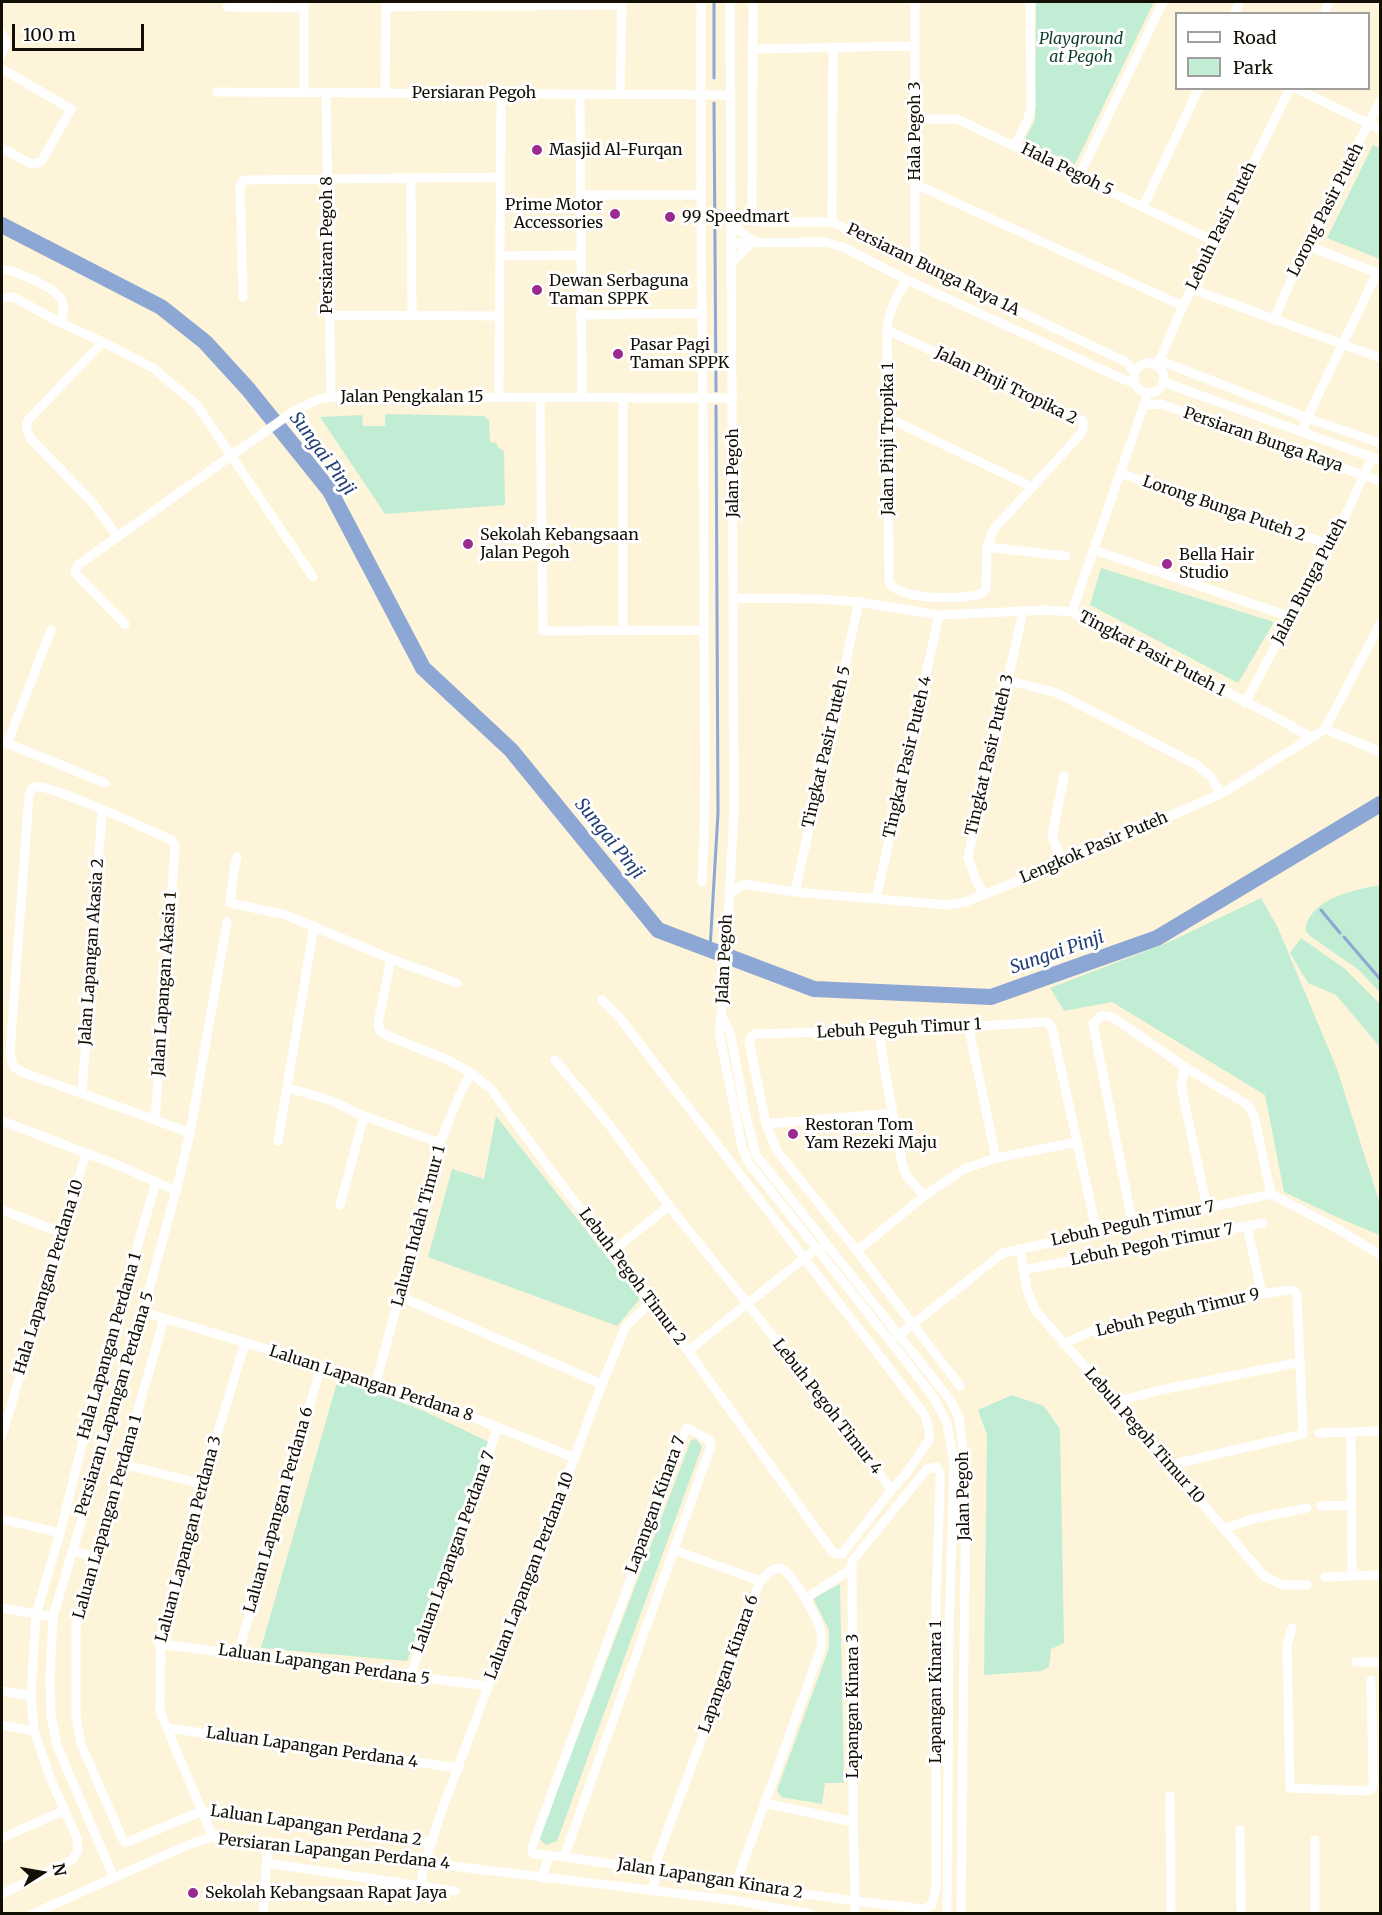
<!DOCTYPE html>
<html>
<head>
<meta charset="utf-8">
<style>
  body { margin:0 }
  #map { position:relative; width:1382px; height:1915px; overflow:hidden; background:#fdf4d9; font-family:Merriweather,serif }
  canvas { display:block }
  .frame { position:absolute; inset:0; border:3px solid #130f04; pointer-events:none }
  .legend { position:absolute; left:1175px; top:12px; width:195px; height:78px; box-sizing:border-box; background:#fff; border:2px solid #a19f9b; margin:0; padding:8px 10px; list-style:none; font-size:18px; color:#130f04 }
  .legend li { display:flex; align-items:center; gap:12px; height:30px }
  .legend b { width:30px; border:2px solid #a19f9b }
  .north { position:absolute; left:12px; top:1843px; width:60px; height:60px; -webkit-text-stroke:4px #fff; paint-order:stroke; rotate:79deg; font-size:16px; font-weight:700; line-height:24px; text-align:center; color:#130f04 }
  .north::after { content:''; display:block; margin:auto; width:21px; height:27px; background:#130f04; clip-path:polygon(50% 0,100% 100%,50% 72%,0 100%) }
  .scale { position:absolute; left:12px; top:24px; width:132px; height:27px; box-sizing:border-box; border:3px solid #130f04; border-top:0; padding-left:8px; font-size:18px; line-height:21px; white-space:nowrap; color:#130f04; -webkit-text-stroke:4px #fff; paint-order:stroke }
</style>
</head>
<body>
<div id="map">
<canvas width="1382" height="1915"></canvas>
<div class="frame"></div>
<ul class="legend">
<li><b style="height:8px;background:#fff"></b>Road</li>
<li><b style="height:16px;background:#c2edd5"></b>Park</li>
</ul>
<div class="north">N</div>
<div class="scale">100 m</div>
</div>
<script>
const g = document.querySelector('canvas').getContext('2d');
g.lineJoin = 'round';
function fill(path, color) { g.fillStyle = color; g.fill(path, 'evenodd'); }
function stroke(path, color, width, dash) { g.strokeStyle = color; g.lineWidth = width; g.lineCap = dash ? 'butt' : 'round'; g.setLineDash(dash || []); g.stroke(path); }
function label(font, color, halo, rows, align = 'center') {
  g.font = font + ' Merriweather,serif'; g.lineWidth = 6; g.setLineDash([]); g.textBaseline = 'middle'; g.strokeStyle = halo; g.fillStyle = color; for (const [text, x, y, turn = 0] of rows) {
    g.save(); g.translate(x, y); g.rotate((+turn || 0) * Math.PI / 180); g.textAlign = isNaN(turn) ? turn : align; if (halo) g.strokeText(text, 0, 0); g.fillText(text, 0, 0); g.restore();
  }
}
fill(new Path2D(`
  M1036,2H1154L1075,164L1024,141L1035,120Z
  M1373,145L1380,148V259L1327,238Z
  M385,414L484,416L489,420L490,442L496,443L499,448L504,451L505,505L385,514L320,417L362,415L363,426H385Z
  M1101,568L1274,622L1238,683L1090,605Z
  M1380,885V993L1359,970L1310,936L1305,930C1310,898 1354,890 1380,885Z
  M1261,898L1278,928L1337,1069L1380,1204V1235L1341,1219L1284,1192L1265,1095L1112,1002L1064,1011L1050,988L1167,943Z
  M1301,938L1344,968L1380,1004V1047L1336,995L1308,983L1290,953Z
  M496,1116L640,1299L617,1326L428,1257L452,1169L484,1179Z
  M338,1379L424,1411L489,1442L407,1661L261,1648Z
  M1012,1395L1044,1406L1060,1429L1064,1643L1051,1649L1049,1667L1041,1671L984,1675L987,1435L978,1410Z
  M696,1439L702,1447L557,1841L546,1845L539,1838L691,1440Z
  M840,1584L844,1783H825L822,1804L781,1797L777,1790L829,1648V1630L813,1598Z`), '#c2edd5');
stroke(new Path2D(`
  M714,2V78
  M714,103L716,391
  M1321,910L1340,933
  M1344,937L1380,979
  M710,949L718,813L716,406`), '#8da7d4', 3);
stroke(new Path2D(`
  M2,225L161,307L205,342L248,389L330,491L423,668L511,750L658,930L814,989L991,997L1157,938L1380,804`), '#8da7d4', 16);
stroke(new Path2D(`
  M701,2C699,206 704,410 704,614C704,703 707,792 702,882
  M730,2L734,810L725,979L719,1033L742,1147L748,1162L906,1361L934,1398L947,1423L954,1464L949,1632L947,1914
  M753,2L752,217L757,221L766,222H832L1126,362L1135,373
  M227,7L304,8
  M386,7L622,5
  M1234,14L1240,2
  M1324,14L1329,2
  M2,34L6,42L2,54
  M752,49L914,46
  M2,69L71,109L41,162L31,164L2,148
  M1295,88L1380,129
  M217,92L731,95
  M304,92V2
  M326,92L331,397
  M385,93L386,4
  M580,94L582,398
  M620,94L622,2
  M916,119H957L1214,241
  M1015,145L1028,119L1031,108L1030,2
  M1079,176L1163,2
  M411,178L412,314
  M915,184L1183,306
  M581,195H701
  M1143,207L1199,88
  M733,219L739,231L754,241
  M832,222L833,47
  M732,243L825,242L843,247L907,280L1125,380L1135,382
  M1306,245L1380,274
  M501,256L580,255
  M915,261V2
  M732,263L746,248L753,243
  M2,269C16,271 54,287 61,299C65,306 63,315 61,323
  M1192,289L1380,358
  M243,297L240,186L244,180L500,177
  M2,298L13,297L61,323L103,342
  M328,315L499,316
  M580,315L701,313
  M1274,320L1306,245L1380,101
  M887,330L1083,421V430L1078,437L993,530L987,547L986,588L983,593C965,600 900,601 889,582L887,330C888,311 897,296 907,280
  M1159,360L1307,418L1380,443
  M1134 378a15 15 0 1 1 30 0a15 15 0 1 1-30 0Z
  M1157,366L1183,306L1290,88
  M1163,382L1380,460
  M499,398L501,93
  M540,398L543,631L704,630
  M1144,405L1161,404L1380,481
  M888,418L1032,487
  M1303,431L1307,418L1377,273
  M1120,473L1328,544
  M118,537L92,502L30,438L26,426L29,419L103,342L153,368L197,405L313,577
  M987,547L1066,556
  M1094,550L1291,617
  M733,598L821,599L859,602L939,615L1047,610L1072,612L1279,719L1310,737
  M1072,612L1148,393
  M125,624L78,576L75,571L78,565L294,411L319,399L331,397L733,398
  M623,629V398
  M1007,680L1057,693L1197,765L1211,777L1221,794
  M1245,703L1349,508L1372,457
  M1325,729L1380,752
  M4,742L105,783
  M7,744L51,630
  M237,857L234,870L230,903L286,915L391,959L457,983
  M1062,861L1052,836L1064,776
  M795,892L859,602
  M729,894L744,884L795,892L948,905L965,902L1013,883L1221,794L1325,729L1380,624
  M984,894L976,881L968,857L1023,612
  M876,899L939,615
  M391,959L378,1023L380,1031L388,1036L448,1060L471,1073L491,1089L551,1171L652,1301L831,1550L836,1554H842L893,1488L905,1475L929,1440V1430L925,1415L619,1017L602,1000
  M722,1017L730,1032L746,1116L756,1155L951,1401L959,1418L966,1474L961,1914
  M968,1025L996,1158
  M879,1031L885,1072L902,1163L906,1175L924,1196
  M555,1060L611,1127L669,1206L747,1303L888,1485L893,1488
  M1185,1067L1181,1086L1207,1208
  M288,1088L330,1100L364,1116L440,1143
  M82,1093L102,811
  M155,1120L175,847L172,840C150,831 48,782 33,787L29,795L10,1052L13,1066L22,1072C78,1092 134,1112 190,1133
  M2,1121L120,1166L176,1191
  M766,1124L893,1113
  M278,1141L314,926
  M340,1205L364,1116
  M2,1210L62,1233
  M1133,1226L1093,1024L1101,1016H1109L1117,1020L1185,1067L1248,1105L1254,1116L1271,1194
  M1247,1226L1263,1223
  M1020,1249L1027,1290L1035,1310L1116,1402L1264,1576L1282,1585H1307
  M614,1250L669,1206
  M857,1251L924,1196L964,1169L996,1158L1077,1142
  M1024,1270L1247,1226L1262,1294
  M401,1297L602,1384
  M143,1312L280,1353L449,1408L575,1458
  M164,1319L76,1626V1716L81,1744L122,1838L125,1842L130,1841L202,1811L431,1842
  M898,1336L1003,1253L1271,1194L1338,1229L1380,1255
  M1063,1344L1092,1331L1262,1294L1289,1290L1294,1291L1297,1295L1303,1434L1170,1465
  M688,1351L817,1248L821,1249
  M376,1383L440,1143L459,1096L471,1073
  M960,1386L857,1251L777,1151L766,1124L749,1042L751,1037L755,1034L925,1029L1048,1022L1052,1028L1097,1233
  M1116,1402L1156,1391L1301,1362
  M686,1429H690L710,1441L711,1446L564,1857L535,1854L532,1852V1847Z
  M1351,1432L1352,1576
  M1319,1433L1380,1431
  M2,1436L86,1153
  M123,1464L202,1484
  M1321,1506L1352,1505
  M2,1519L60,1533
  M1224,1529L1252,1519L1307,1508
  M674,1550L760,1581
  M72,1551L95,1557
  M1325,1577L1380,1575
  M805,1599L851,1569
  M2,1608L53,1617
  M1292,1628L1287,1645L1290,1788L1366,1791L1371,1789L1373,1783L1371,1680
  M159,1644L489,1686
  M238,1654L321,1366
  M1356,1662H1380
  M410,1677L498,1427
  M2,1691L31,1696
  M2,1725L34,1731
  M166,1728L459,1768
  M1170,1796L1171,1914
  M765,1803L853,1822
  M1240,1830L1241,1914
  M213,1837L163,1719L160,1710L161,1637L202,1484L245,1343
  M2,1838L65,1810
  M564,1857L640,1868H655L660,1873L855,1901L924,1909L932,1905L936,1888V1600L940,1485V1473L937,1467L927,1469L852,1561L853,1822C854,1853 855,1883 855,1914
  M266,1863L455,1891
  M114,1878L57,1746L51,1716L50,1678L53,1617L143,1312L176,1191L190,1133L227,922
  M542,1878L549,1855
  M420,1886L425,1862L443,1807L602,1384L626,1326L652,1301
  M653,1891L657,1859L760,1581C765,1577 772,1568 779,1568C790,1567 817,1618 820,1629C822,1635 821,1642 821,1648L736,1883
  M2,1894L72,1860L78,1851L77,1838L51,1780L34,1731L31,1696L36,1614L60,1533L95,1393L156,1182
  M32,1914L190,1844L213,1837L732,1900L811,1914
  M263,1914L268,1842
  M1315,1914V1840`), '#fff', 9);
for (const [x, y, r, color] of [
  [537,150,6,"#982b8d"],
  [615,214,6,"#982b8d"],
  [670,217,6,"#982b8d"],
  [537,290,6,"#982b8d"],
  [618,354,6,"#982b8d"],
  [468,544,6,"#982b8d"],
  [1167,564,6,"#982b8d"],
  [793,1134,6,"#982b8d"],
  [193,1893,6,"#982b8d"]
]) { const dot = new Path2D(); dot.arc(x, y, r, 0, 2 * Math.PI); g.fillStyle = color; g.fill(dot); stroke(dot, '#fff', 2); }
label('italic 16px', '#123f2b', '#fff', [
  ["Playground",1081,39],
  ["at Pegoh",1081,57]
]);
label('16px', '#130f04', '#fff', [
  ["Persiaran Pegoh",474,93],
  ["Hala Pegoh 3",915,131,-90],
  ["Hala Pegoh 5",1067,170,26],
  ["Lorong Pasir Puteh",1326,210,-63],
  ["Lebuh Pasir Puteh",1222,226,-64],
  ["Persiaran Pegoh 8",327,245,-90],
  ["Persiaran Bunga Raya 1A",933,270,26],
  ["Jalan Pinji Tropika 2",1006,386,26],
  ["Jalan Pengkalan 15",412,397],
  ["Jalan Pinji Tropika 1",888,439,-90],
  ["Persiaran Bunga Raya",1263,440,19],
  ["Jalan Pegoh",733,473,-90],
  ["Lorong Bunga Puteh 2",1224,509,19],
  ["Jalan Bunga Puteh",1310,581,-62],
  ["Tingkat Pasir Puteh 1",1152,654,28],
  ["Tingkat Pasir Puteh 5",827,747,-77],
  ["Tingkat Pasir Puteh 3",990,755,-77],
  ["Tingkat Pasir Puteh 4",908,757,-77],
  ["Lengkok Pasir Puteh",1094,848,-23],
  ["Jalan Lapangan Akasia 2",92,952,-86],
  ["Jalan Pegoh",725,959,-87],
  ["Jalan Lapangan Akasia 1",165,984,-86],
  ["Lebuh Peguh Timur 1",899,1029,-3],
  ["Lebuh Peguh Timur 7",1133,1224,-12],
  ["Laluan Indah Timur 1",419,1226,-75],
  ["Lebuh Pegoh Timur 7",1152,1245,-11],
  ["Hala Lapangan Perdana 10",49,1277,-73],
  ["Lebuh Pegoh Timur 2",632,1277,53],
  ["Lebuh Peguh Timur 9",1178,1313,-13],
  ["Hala Lapangan Perdana 1",110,1346,-74],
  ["Laluan Lapangan Perdana 8",371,1384,18],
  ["Persiaran Lapangan Perdana 5",115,1404,-73],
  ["Lebuh Pegoh Timur 4",827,1407,52],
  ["Lebuh Pegoh Timur 10",1144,1436,49],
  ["Jalan Pegoh",964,1496,-91],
  ["Lapangan Kinara 7",656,1505,-70],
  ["Laluan Lapangan Perdana 6",279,1510,-74],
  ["Laluan Lapangan Perdana 1",108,1517,-74],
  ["Laluan Lapangan Perdana 3",189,1539,-75],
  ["Laluan Lapangan Perdana 7",454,1552,-70],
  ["Laluan Lapangan Perdana 10",530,1576,-69],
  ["Lapangan Kinara 6",729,1664,-70],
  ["Laluan Lapangan Perdana 5",324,1665,8],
  ["Lapangan Kinara 1",936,1692,-90],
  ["Lapangan Kinara 3",853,1706,-90],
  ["Laluan Lapangan Perdana 4",312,1748,8],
  ["Laluan Lapangan Perdana 2",316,1826,8],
  ["Persiaran Lapangan Perdana 4",334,1852,6],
  ["Jalan Lapangan Kinara 2",710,1879,9]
]);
label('16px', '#130f04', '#fff', [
  ["Masjid Al-Furqan",549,150],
  ["Prime Motor",603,205,"right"],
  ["Accessories",603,223,"right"],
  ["99 Speedmart",682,217],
  ["Dewan Serbaguna",549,281],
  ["Taman SPPK",549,299],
  ["Pasar Pagi",630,345],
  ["Taman SPPK",630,363],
  ["Sekolah Kebangsaan",480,535],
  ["Jalan Pegoh",480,553],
  ["Bella Hair",1179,555],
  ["Studio",1179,573],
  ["Restoran Tom",805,1125],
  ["Yam Rezeki Maju",805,1143],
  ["Sekolah Kebangsaan Rapat Jaya",205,1893]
], 'left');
label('italic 18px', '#213e76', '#fff', [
  ["Sungai Pinji",322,454,54],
  ["Sungai Pinji",609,839,51],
  ["Sungai Pinji",1057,953,-19]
]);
</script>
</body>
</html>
